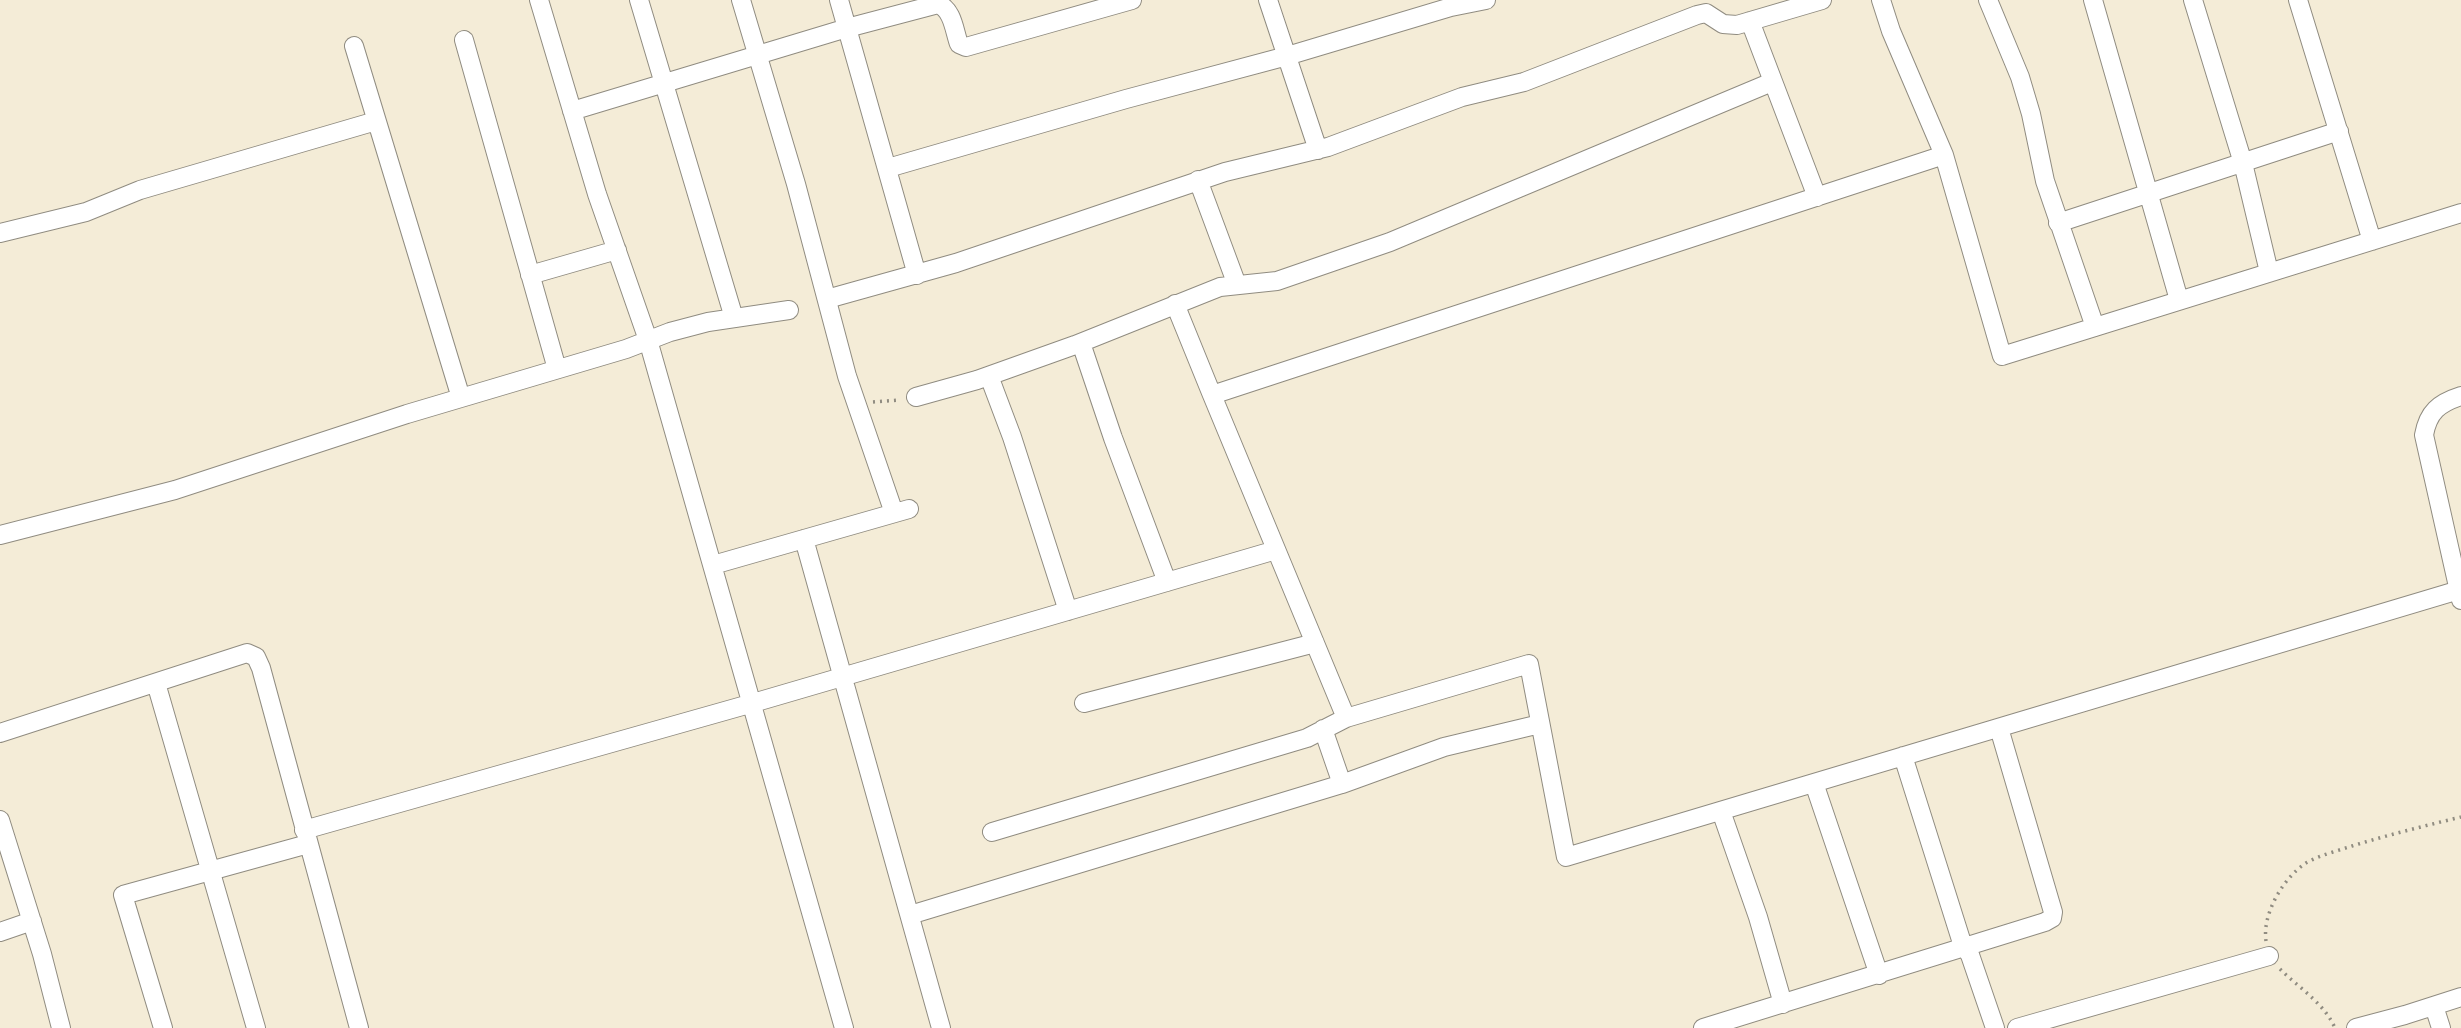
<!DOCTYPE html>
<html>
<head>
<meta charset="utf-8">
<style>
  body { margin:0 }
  canvas { display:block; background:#f4ecd7 }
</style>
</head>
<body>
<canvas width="2461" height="1028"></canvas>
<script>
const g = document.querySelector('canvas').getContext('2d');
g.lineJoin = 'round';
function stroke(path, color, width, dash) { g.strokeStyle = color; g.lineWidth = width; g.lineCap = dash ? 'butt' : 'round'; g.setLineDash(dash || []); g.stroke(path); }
const street = new Path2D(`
  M539,0L597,194L648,340L844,1028
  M639,0L734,318
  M741,0L796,184L847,376L894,513
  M839,0L917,275
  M1268,0L1318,150
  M1881,0L1891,31L1944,155
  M1988,0L2020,77L2031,114L2045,181L2095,327
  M2093,0L2179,300
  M2193,0L2243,163L2269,272
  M2298,0L2372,241
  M1750,21L1817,197
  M464,40L557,369
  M354,46L461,398
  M572,111L847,28L938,4C953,10 954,30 959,44L966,47L1132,0
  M888,168L1126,99L1287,56L1451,7L1486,0
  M1198,180L1237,285
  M2058,223L2339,131
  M0,233L86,212L140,190L376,121
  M530,275L617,250
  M827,299L956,263L1225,172L1328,147L1462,97L1524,82L1697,15L1706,13L1723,24L1737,25L1822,0
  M1175,304L1212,395
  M1081,343L1113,438L1167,582
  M989,376L1012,437L1068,611
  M2461,396C2439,403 2428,412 2424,435L2461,600
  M916,397L977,380L1075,345L1220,287L1277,281L1390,242L1772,82
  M0,535L175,490L407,414L626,349L670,332L708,322L789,310
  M804,539L941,1028
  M713,565L909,509
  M2459,590L1566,857L1529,664L1346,718L1212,395L1944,155L2002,356L2461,213
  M156,683L256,1028
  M1084,703L1315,643
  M1323,729L1342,784
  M0,733L247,653L256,657L261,668L359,1028
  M1903,756L1962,943L1970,955L1995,1028
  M1814,783L1879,975
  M1721,811L1758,917L1783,1004
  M0,820L42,954L61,1028
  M304,830L753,703L1276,550
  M992,832L1307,738L1346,718
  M910,915L1342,784L1444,747L1540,724
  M0,932L32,921
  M2434,1006L2441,1028
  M163,1028L123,895L308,844
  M1703,1028L2045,922L2052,918L2053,912L1999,728
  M2017,1028L2269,956
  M2356,1028L2405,1015L2461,997`);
stroke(street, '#908c81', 20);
stroke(new Path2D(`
  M873,402L900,400
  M2266,941C2262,914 2283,878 2306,863C2320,855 2337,851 2352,846C2388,835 2424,826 2461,817
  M2280,969C2299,988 2324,1003 2335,1028`), '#908c81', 3.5, [2, 5]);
stroke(street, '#fff', 18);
</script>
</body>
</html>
